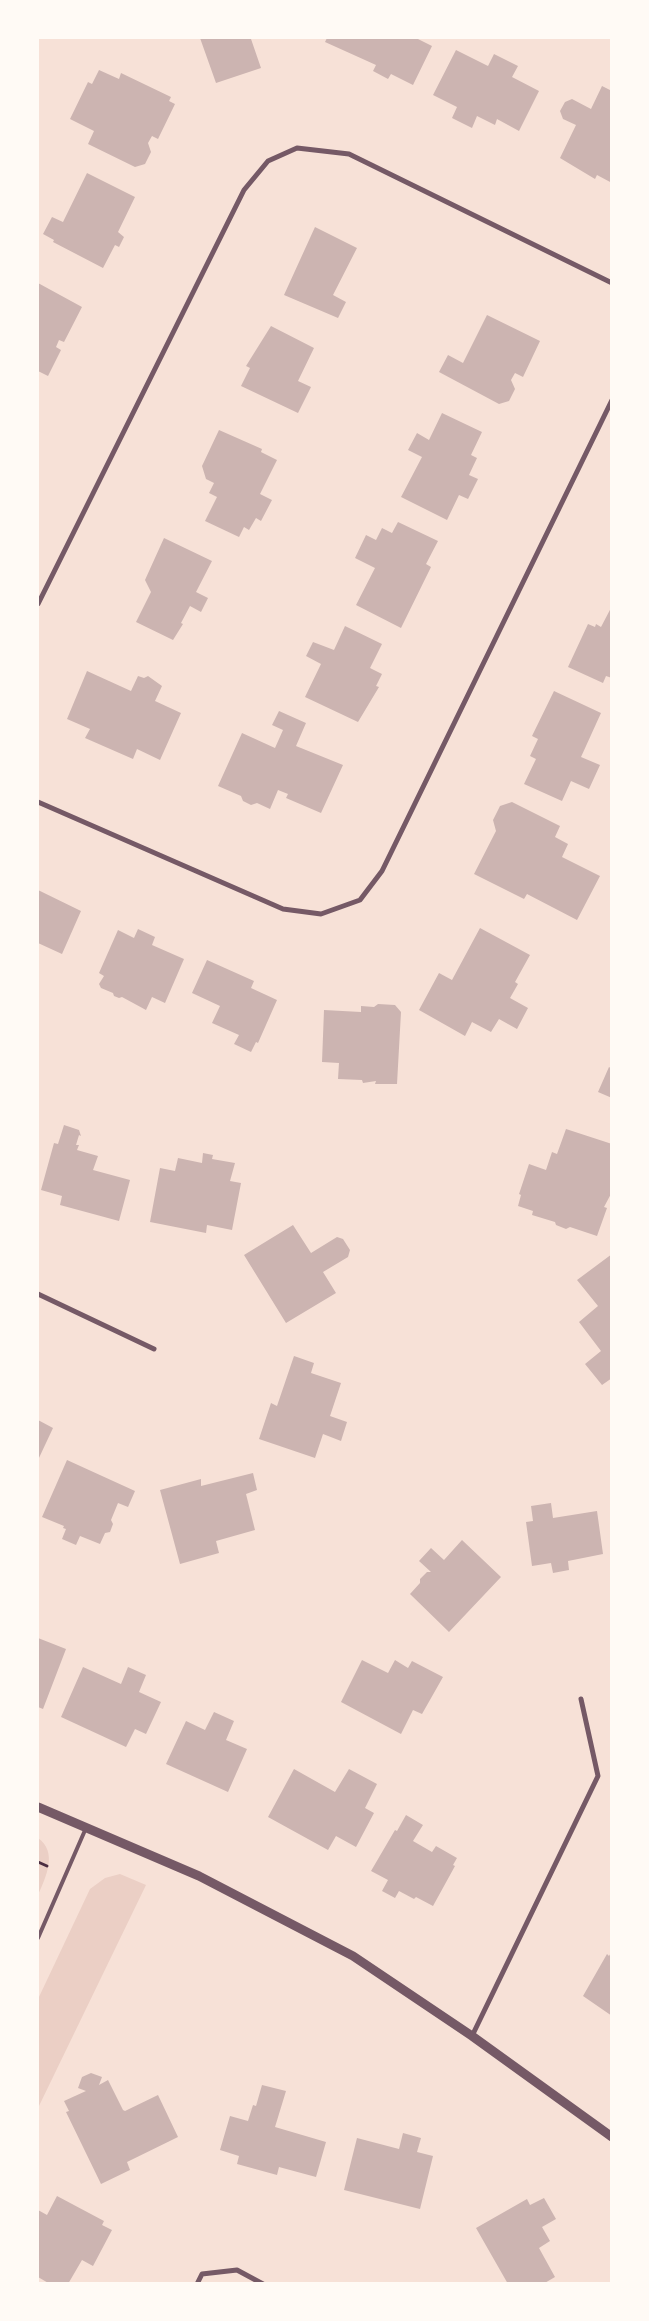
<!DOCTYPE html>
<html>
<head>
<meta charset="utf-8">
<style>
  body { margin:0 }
  #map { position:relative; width:649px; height:2321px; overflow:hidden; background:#f7e1d7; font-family:Cabin,sans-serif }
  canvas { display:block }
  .frame { position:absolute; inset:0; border:39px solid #fffaf5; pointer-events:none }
</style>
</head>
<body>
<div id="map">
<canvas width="649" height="2321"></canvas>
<div class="frame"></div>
</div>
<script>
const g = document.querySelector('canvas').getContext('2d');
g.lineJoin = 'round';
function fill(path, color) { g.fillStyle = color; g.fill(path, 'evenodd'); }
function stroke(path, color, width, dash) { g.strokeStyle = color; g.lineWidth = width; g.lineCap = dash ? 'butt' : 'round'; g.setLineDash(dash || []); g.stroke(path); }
fill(new Path2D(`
  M38,1838C58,1852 46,1877 38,1895Z
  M120,1874L146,1885L38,2108V1999L90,1889L105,1878Z`), '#ebcfc5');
fill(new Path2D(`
  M200,38H255L251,39L261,68L216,83Z
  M327,38H416L432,46L413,85L391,74L388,79L373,71L376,65L325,42Z
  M456,50L488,66L494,54L518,66L512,77L539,91L519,131L497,119L495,125L477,116L472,128L452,118L457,107L433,95Z
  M99,70L119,79L121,73L171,97L169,101L175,104L158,139L152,136L148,143L151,152L145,164L135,167L88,144L94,131L70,119L88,82L92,84Z
  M602,86L612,91V183L597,175L595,179L560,158L576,125L563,119L560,111L565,102L572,99L591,109Z
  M87,173L135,197L118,232L124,237L119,247L115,245L103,268L53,242L54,240L43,234L52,217L63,222Z
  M315,227L357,248L333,295L346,302L338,318L284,295Z
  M38,283L82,307L64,342L59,340L56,347L61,350L48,376L38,371Z
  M487,315L540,341L523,377L515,373L511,380L515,389L509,401L499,404L439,372L448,355L463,363Z
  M271,326L314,348L298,381L311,387L298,413L241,386L250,368L246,366Z
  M442,413L482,432L471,455L477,458L469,475L478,479L468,499L459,495L447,520L401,497L422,457L408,450L417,433L429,440Z
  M219,430L262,449L261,452L277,460L260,494L272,500L261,521L256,518L249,530L244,527L239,537L205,521L217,497L209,493L214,483L206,479L202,466Z
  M398,522L438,541L426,564L431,567L401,628L356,605L375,568L355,558L366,535L376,540L382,528L392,533Z
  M164,538L212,561L196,592L208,598L201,612L190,606L181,623L183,624L173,640L136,622L151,592L145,580Z
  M612,606V678L606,676L603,683L568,667L588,624L595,627L596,624L601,627Z
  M345,626L382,644L370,668L382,674L376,686L379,687L358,722L305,697L321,664L306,656L313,642L334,650Z
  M87,671L131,691L138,676L144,678L148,676L162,686L155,701L181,713L160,760L137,749L133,759L85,738L90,729L67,719Z
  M554,691L601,713L581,757L600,765L589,789L571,781L562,801L524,784L536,759L530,756L538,739L532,736Z
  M279,711L306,723L296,746L343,765L321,813L286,798L288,794L278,790L270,809L257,803L251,805L243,801L241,796L218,786L242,733L275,748L283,730L272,725Z
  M512,802L560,826L555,837L568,844L562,857L600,876L577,920L527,894L524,899L474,874L496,831L493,820L500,806Z
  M38,890L81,911L62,954L38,943Z
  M480,928L530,955L515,982L518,984L510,998L528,1008L517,1029L499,1019L491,1032L472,1022L465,1036L419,1010L439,973L452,980Z
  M138,929L155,937L152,945L184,959L165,1003L152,997L146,1010L122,997L119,998L114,996L113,993L101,988L99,984L104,976L99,973L118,930L134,938Z
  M207,960L254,981L251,988L277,1000L258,1043L256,1042L251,1052L234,1044L239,1035L212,1023L220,1006L192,993Z
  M378,1004L395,1005L401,1012L397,1084H375L376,1081L363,1083L362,1080L338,1079L339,1063L322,1062L324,1010L361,1012V1006L374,1007Z
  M609,1067L612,1069V1098L598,1092Z
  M64,1125L79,1130L81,1136L79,1135L76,1145H79L77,1150L98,1156L93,1170L130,1180L119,1221L60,1205L62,1196L41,1190L54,1143L58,1144Z
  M566,1129L612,1144V1192L604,1207L607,1208L597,1236L570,1227L566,1229L556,1225L555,1222L532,1215L533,1211L518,1206L521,1195L519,1194L529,1164L546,1170L552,1152L557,1154Z
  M203,1153L213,1155L212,1159L235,1163L230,1181L241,1183L232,1230L207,1225L206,1233L150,1222L160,1168L175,1171L178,1158L202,1163Z
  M293,1225L311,1253L337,1237L343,1239L350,1250L348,1257L323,1272L336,1293L286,1323L244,1255Z
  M612,1254V1378L602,1385L585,1364L601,1351L579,1322L598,1306L577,1280Z
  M294,1356L314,1363L311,1373L341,1383L330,1416L347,1422L341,1441L323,1434L315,1458L259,1439L271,1403L277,1406Z
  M38,1420L53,1428L38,1460Z
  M67,1460L135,1491L128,1507L118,1503L111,1520L113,1524L110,1532L105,1533L100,1544L80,1536L76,1545L62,1539L66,1529L63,1528L64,1526L42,1517Z
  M253,1473L257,1490L246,1494L255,1530L216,1541L219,1553L180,1564L160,1490L201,1479V1486Z
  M551,1503L553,1518L597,1511L603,1554L568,1561L569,1570L553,1573L551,1563L532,1566L526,1522L533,1521L531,1506Z
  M462,1540L501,1577L449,1632L410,1594L420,1583V1579L427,1572H431L419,1561L431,1548L444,1560Z
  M38,1638L66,1649L43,1709L38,1707Z
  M362,1660L388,1673L395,1660L408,1668L412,1661L443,1677L422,1714L413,1710L401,1734L341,1702Z
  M83,1667L121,1684L128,1667L146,1675L139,1692L161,1702L146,1734L135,1729L126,1747L61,1717Z
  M214,1712L234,1721L226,1740L247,1749L228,1792L166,1764L186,1721L205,1730Z
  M294,1769L335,1792L349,1769L377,1784L365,1808L374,1813L356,1847L336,1836L328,1850L268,1817Z
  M406,1815L423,1825L413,1841L432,1852L436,1846L457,1858L453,1865L455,1866L433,1906L416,1897L414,1899L399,1891L395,1898L382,1891L388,1880L371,1871L395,1830L397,1831Z
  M612,1951V2016L583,1996L607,1954L609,1956Z
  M91,2073L102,2077L99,2085L108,2080L123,2110L125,2111L158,2095L178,2137L127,2162L130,2170L101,2184L66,2112L69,2111L64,2101L86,2091L78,2088L82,2077Z
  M262,2085L286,2091L275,2127L326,2142L316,2177L279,2167L277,2175L237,2164L239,2156L220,2150L230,2116L248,2121L253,2105L256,2106Z
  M403,2133L421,2138L417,2152L433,2156L420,2209L344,2190L357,2138L399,2149Z
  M57,2196L104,2221L102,2225L112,2230L93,2266L82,2260L68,2284H50L38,2277V2210L47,2215Z
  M544,2198L556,2219L542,2227L550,2241L539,2248L555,2277L543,2284H508L476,2228L527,2199L530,2205Z`), '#ccb4b1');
stroke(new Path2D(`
  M38,1862L47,1866`), '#4a2c40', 3);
stroke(new Path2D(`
  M38,1938L86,1828`), '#755966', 4);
stroke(new Path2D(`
  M38,604L244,190L268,161L297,148L349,154L612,283
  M38,802L283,909L321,914L360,900L382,871L612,400
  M38,1294L154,1349
  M472,2036L598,1776L581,1699
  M197,2284L202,2274L237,2270L263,2284`), '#755966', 5);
stroke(new Path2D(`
  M38,1807L199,1876L353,1956L472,2036L612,2137`), '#755966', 9);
</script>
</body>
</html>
